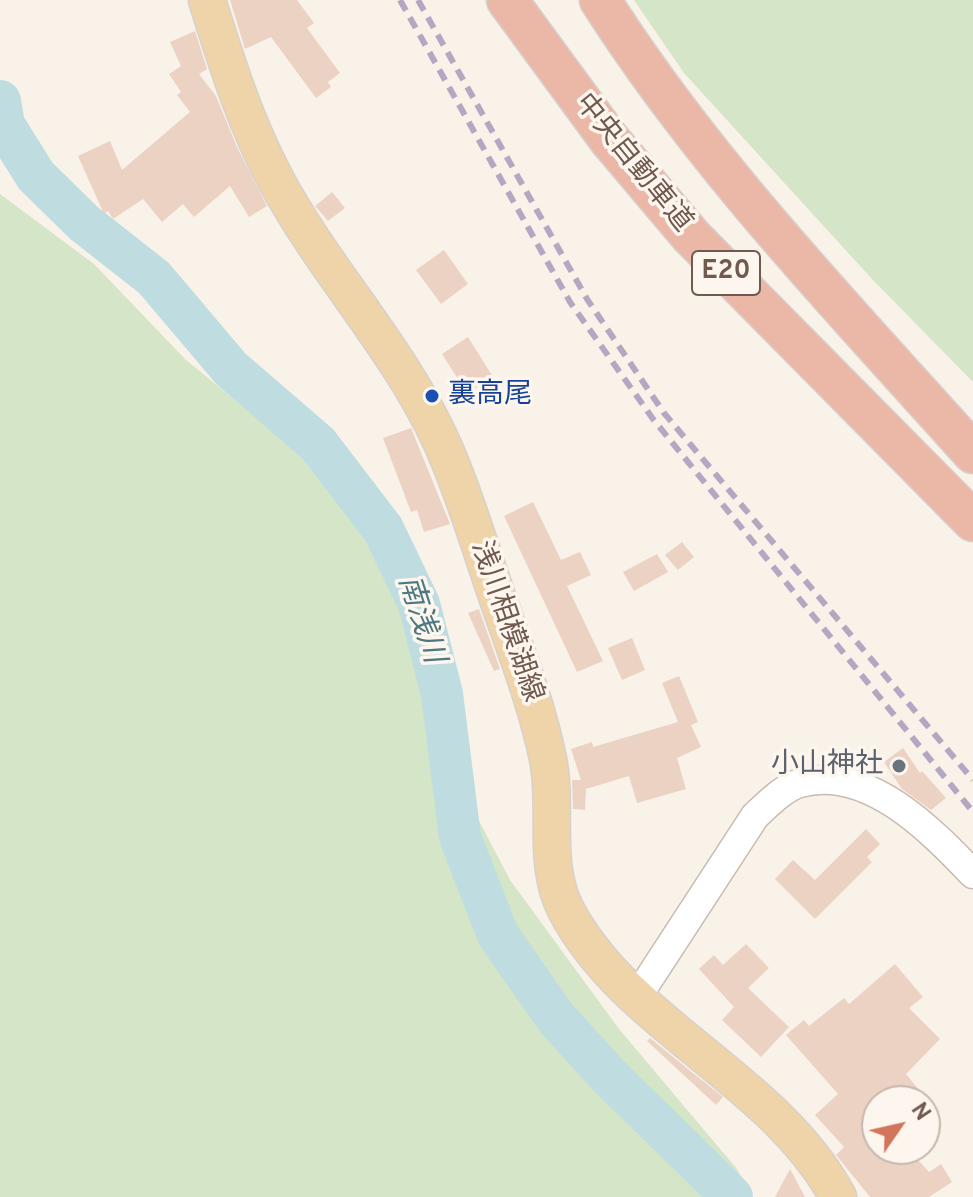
<!DOCTYPE html>
<html>
<head>
<meta charset="utf-8">
<style>
  body { margin:0 }
  #map { position:relative; width:973px; height:1197px; overflow:hidden; background:#f9f2e8; font-family:Overpass,sans-serif }
  canvas { display:block }
  .north { position:absolute; left:861px; top:1085px; width:80px; height:80px; box-sizing:border-box; background:#fdf6ee; border:2px solid #c5b8ae; border-radius:50%; rotate:56deg; font-size:22px; font-weight:700; line-height:32px; text-align:center; color:#705a4f }
  .north::after { content:''; display:block; margin:auto; width:28px; height:36px; background:#d3755d; clip-path:polygon(50% 0,100% 100%,50% 72%,0 100%) }
</style>
</head>
<body>
<div id="map">
<canvas width="973" height="1197"></canvas>
<div class="north">N</div>
</div>
<script>
const g = document.querySelector('canvas').getContext('2d');
g.lineJoin = 'round';
function fill(path, color) { g.fillStyle = color; g.fill(path, 'evenodd'); }
function stroke(path, color, width, dash) { g.strokeStyle = color; g.lineWidth = width; g.lineCap = dash ? 'butt' : 'round'; g.setLineDash(dash || []); g.stroke(path); }
function label(font, color, halo, rows, align = 'center') {
  g.font = font + ' Overpass,"Noto Sans JP",sans-serif'; g.lineWidth = 7; g.setLineDash([]); g.textBaseline = 'middle'; g.strokeStyle = halo; g.fillStyle = color; for (const [text, x, y, turn = 0] of rows) {
    g.save(); g.translate(x, y); g.rotate((+turn || 0) * Math.PI / 180); g.textAlign = isNaN(turn) ? turn : align; if (halo) g.strokeText(text, 0, 0); g.fillText(text, 0, 0); g.restore();
  }
}
fill(new Path2D(`
  M634,0H973V382L872,279L684,73Z
  M0,194L94,264L185,359L299,453L398,579L430,727L510,880L619,1029L737,1169L752,1197H0Z`), '#d4e5c8');
stroke(new Path2D(`
  M0,101L4,125L36,176L84,223L154,278L231,369L318,444L383,529L419,604L442,694L460,837L498,935L556,1018L608,1075L732,1197`), '#bfdce0', 42);
fill(new Path2D(`
  M230,0H297L314,23L307,28L340,73L328,82L331,87L316,98L271,37L245,49Z
  M195,31L207,69L199,74L216,96L237,147L267,206L249,217L230,186L194,217L183,204L162,222L143,199L113,219L108,211L104,214L78,156L110,141L122,170L190,112L177,95L181,92L169,74L181,66L170,42Z
  M332,192L345,208L328,221L315,206Z
  M444,250L468,284L441,304L416,270Z
  M468,337L493,377L467,393L442,354Z
  M411,428L450,524L424,532L417,510L411,512L383,438Z
  M533,502L561,560L580,552L591,575L567,586L603,661L577,672L504,516Z
  M682,542L694,557L678,570L665,555Z
  M657,554L668,572L634,591L623,572Z
  M479,609L500,669L494,671L468,613Z
  M632,638L645,670L622,680L608,648Z
  M679,676L698,722L691,725L701,747L677,758L686,789L637,803L629,776L586,789L585,810L573,809L572,780H581L571,749L592,742L593,747L678,722L662,683Z
  M903,748L920,773L922,771L946,798L931,810L902,789L884,762Z
  M866,829L880,844L867,857L872,862L815,919L775,879L793,860L815,880Z
  M746,944L769,968L748,988L789,1027L761,1057L722,1020L734,1007L699,969L714,955L723,965Z
  M895,964L923,997L909,1008L940,1039L906,1074L928,1101H877V1149H908L929,1172L941,1164L952,1182L929,1197H870L836,1155L844,1147L815,1115L838,1094L786,1035L804,1020L809,1026L844,998L849,1004Z
  M650,1038L688,1069L723,1097L716,1105L647,1041Z
  M790,1169L805,1197H775Z`), '#ebd2c3');
const minor = new Path2D(`
  M637,997L755,816C768,804 783,788 800,783C867,764 931,830 973,874`);
const major = new Path2D(`
  M207,0C226,61 246,125 277,182C330,280 412,362 452,467C470,512 484,559 500,605C518,656 537,706 548,759C558,807 542,864 566,910C627,1026 775,1079 838,1197`);
const highway = new Path2D(`
  M507,0L609,139L691,236L973,521
  M600,0C705,165 843,308 973,453`);
stroke(minor, '#cabaaf', 31);
stroke(major, '#d7d1ce', 39);
stroke(highway, '#d7d1ce', 43);
stroke(minor, '#fff', 28);
stroke(major, '#efd4a9', 36);
stroke(highway, '#ebb7a7', 40);
stroke(new Path2D(`
  M400,0L570,302L653,419L973,812
  M418,0L587,299L664,413L973,780`), '#b5a7c2', 6, [12, 8]);
for (const [x, y, r, color] of [
  [432,396,8,"#1a4fb4"],
  [899,766,8,"#6b7280"]
]) { const dot = new Path2D(); dot.arc(x, y, r, 0, 2 * Math.PI); g.fillStyle = color; g.fill(dot); stroke(dot, '#fdf6ee', 3); }
for (const [x, y, w] of [
  [726,273,68]
]) { const box = new Path2D(); box.roundRect(x - w / 2, y - 22, w, 44, 6); g.fillStyle = '#fdf6ee'; g.fill(box); stroke(box, '#705a4f', 2); }
label('bold 26px', '#705a4f', null, [
  ["E20",726,273]
]);
label('28px', '#705a4f', '#fdf6ee', [
  ["中央自動車道",632,164,51],
  ["浅川相模湖線",505,622,71]
]);
label('28px', '#164399', '#fdf6ee', [
  ["裏高尾",448,396]
], 'left');
label('28px', '#5b616d', '#fdf6ee', [
  ["小山神社",883,766]
], 'right');
label('italic 30px', '#4c7980', '#fdf6ee', [
  ["南浅川",419,620,72]
]);
</script>
</body>
</html>
